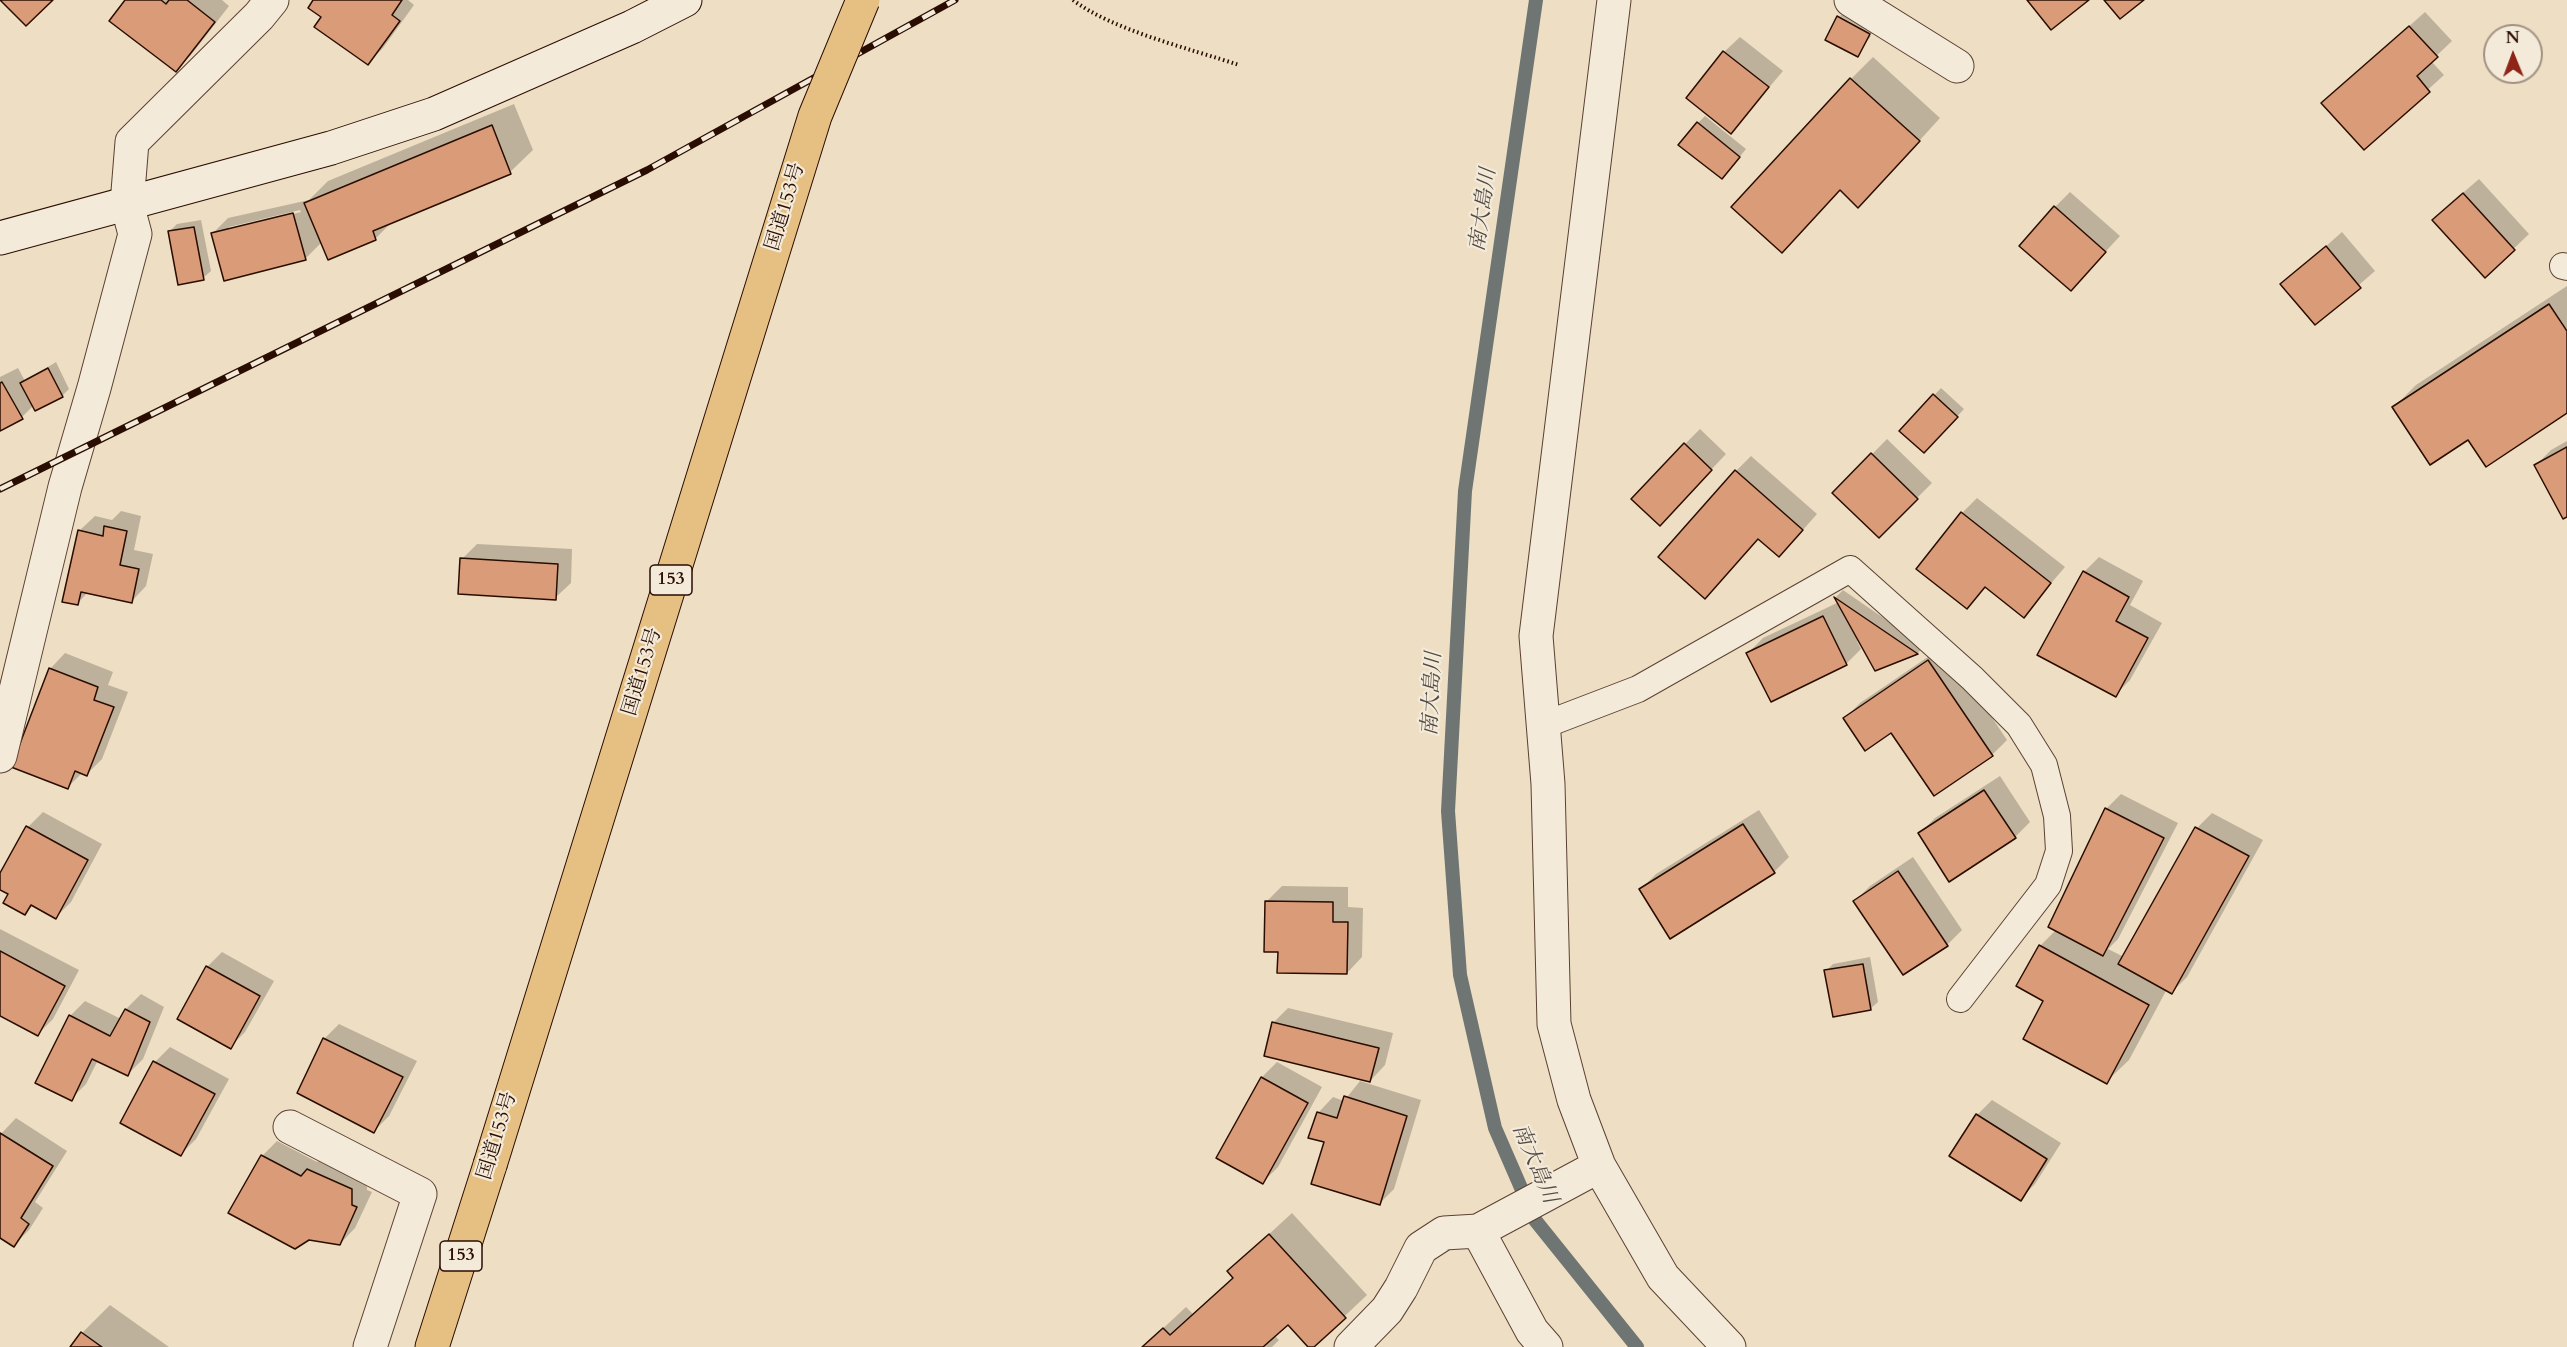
<!DOCTYPE html>
<html>
<head>
<meta charset="utf-8">
<style>
  body { margin:0 }
  #map { position:relative; width:2567px; height:1347px; overflow:hidden; background:#eddec4; font-family:Cardo,serif }
  canvas { display:block }
  .north { position:absolute; left:2483px; top:24px; width:60px; height:60px; box-sizing:border-box; background:#f3ead9; border:2px solid #a39283; border-radius:50%; rotate:359deg; font-size:16px; font-weight:700; line-height:24px; text-align:center; color:#2a0d01 }
  .north::after { content:''; display:block; margin:auto; width:21px; height:27px; background:#8f2418; clip-path:polygon(50% 0,100% 100%,50% 72%,0 100%) }
</style>
</head>
<body>
<div id="map">
<canvas width="2567" height="1347"></canvas>
<div class="north">N</div>
</div>
<script>
const g = document.querySelector('canvas').getContext('2d');
g.lineJoin = 'round';
function fill(path, color) { g.fillStyle = color; g.fill(path, 'evenodd'); }
function stroke(path, color, width, dash) { g.strokeStyle = color; g.lineWidth = width; g.lineCap = dash ? 'butt' : 'round'; g.setLineDash(dash || []); g.stroke(path); }
function label(font, color, halo, rows, align = 'center') {
  g.font = font + ' Cardo,"Noto Serif JP",serif'; g.lineWidth = 4.5; g.setLineDash([]); g.textBaseline = 'middle'; g.strokeStyle = halo; g.fillStyle = color; for (const [text, x, y, turn = 0] of rows) {
    g.save(); g.translate(x, y); g.rotate((+turn || 0) * Math.PI / 180); g.textAlign = isNaN(turn) ? turn : align; if (halo) g.strokeText(text, 0, 0); g.fillText(text, 0, 0); g.restore();
  }
}
fill(new Path2D(`
  M127,0H222L229,6L191,55L176,70Z
  M315,0H408L414,5L383,48L368,63L323,17Z
  M1846,10L1876,27L1872,34L1840,16Z
  M2425,12L2452,41L2431,61L2444,75L2364,148L2323,103Z
  M1839,17L1871,36L1857,55L1827,39Z
  M1740,37L1783,71L1731,132L1688,98L1724,52Z
  M1873,57L1940,118L1880,184L1841,189L1782,251L1851,79Z
  M514,104L533,150L510,172L393,221L375,239L322,242L305,259L213,233L228,218L309,200L328,181ZM300,210L301,212L229,230V227Z
  M1705,116L1746,149L1729,170L1698,123Z
  M2479,179L2529,234L2485,276L2449,205Z
  M2070,192L2120,236L2071,289L2055,207Z
  M201,220L211,271L203,278L169,232L177,224Z
  M2342,232L2375,271L2315,323L2282,285Z
  M2567,286V412L2469,438L2394,407L2416,385Z
  M56,362L69,389L62,396L34,405L22,417L0,429V377L18,368L25,381Z
  M1941,388L1964,409L1932,444L1901,430Z
  M1700,429L1726,454L1675,508L1685,444Z
  M1887,439L1932,483L1879,536L1834,493Z
  M2567,441V515L2536,465L2551,450Z
  M1751,456L1817,514L1794,540L1736,471Z
  M1977,498L2065,567L2023,616L1986,587L1967,607L1918,569L1962,513Z
  M121,511L141,516L134,550L153,554L146,586L131,602L88,592L78,603L79,531L95,516L112,520Z
  M477,544L572,549L571,583L555,598L462,559Z
  M2099,557L2143,581L2130,605L2162,623L2130,680L2115,695L2084,572Z
  M1843,590L1924,646L1918,653L1876,669L1860,640L1857,641L1861,649L1846,664L1748,653L1763,638L1839,602L1836,597Z
  M1944,646L2007,740L1992,755L1845,718L1860,703Z
  M65,653L113,672L108,685L128,692L102,759L87,774L83,772L68,787L50,669Z
  M2000,776L2030,822L2015,837L1920,833L1935,818Z
  M2121,794L2178,823L2118,939L2108,949L2124,957L2197,828L2212,813L2263,840L2187,977L2172,992L2167,989L2129,1060L2106,1082L2046,1001L2040,946L2056,930L2106,809Z
  M1759,810L1789,857L1774,872L1641,889L1656,874Z
  M43,812L102,844L71,902L56,917L34,904L25,914L10,894L0,888V876L28,827Z
  M1913,857L1962,930L1947,945L1855,901L1870,886Z
  M1282,886L1348,887V907L1363,908L1362,957L1347,973L1280,951L1267,901Z
  M0,929L79,970L53,1019L38,1034L0,1014Z
  M222,952L274,981L245,1032L230,1047L207,967Z
  M1870,957L1878,1002L1870,1009L1826,971L1833,964Z
  M141,994L164,1007L143,1059L128,1074L98,1060L86,1084L71,1099L70,1016L85,1001L121,1019L126,1009Z
  M1288,1008L1393,1033L1385,1065L1370,1081L1273,1023Z
  M339,1024L417,1061L389,1116L374,1131L324,1039Z
  M170,1047L229,1079L196,1139L181,1154L155,1062Z
  M1277,1062L1322,1087L1278,1167L1263,1182L1218,1158L1262,1077Z
  M1360,1081L1421,1100L1394,1189L1379,1204L1326,1141L1318,1113L1333,1097L1344,1101Z
  M1992,1100L2061,1143L2035,1184L2020,1199L1977,1115Z
  M16,1118L67,1151L35,1202L43,1208L29,1230L14,1245L0,1236V1135Z
  M277,1141L317,1162L323,1155L367,1174V1190L372,1192L355,1228L340,1244L309,1239L262,1156Z
  M1292,1213L1367,1295L1312,1347L1288,1323L1274,1335L1279,1340L1272,1347H1143L1186,1307L1193,1314L1234,1277L1229,1271Z
  M110,1305L169,1347H72L82,1333Z`), '#0003');
stroke(new Path2D(`
  M1536,0L1465,491L1448,811L1460,975L1495,1128L1535,1220L1637,1347`), '#6f7572', 14);
const building = new Path2D(`
  M0,0H53L26,26Z
  M125,0H161L166,4L169,0H187L215,22L176,72L109,21Z
  M313,0H402L392,15L400,21L368,65L314,27L321,17L308,8Z
  M2027,0H2089L2051,30Z
  M2104,0H2144L2120,19Z
  M1837,16L1870,34L1858,57L1825,40Z
  M2409,26L2438,57L2417,76L2430,92L2364,150L2321,103Z
  M1723,51L1769,87L1731,134L1686,98Z
  M1850,78L1920,141L1858,208L1840,190L1782,253L1731,207Z
  M1697,122L1740,157L1722,179L1678,145Z
  M492,125L511,174L373,231L376,240L328,260L304,203Z
  M2463,193L2515,250L2485,278L2432,220Z
  M2054,206L2106,252L2071,291L2019,246Z
  M293,213L306,260L224,281L211,233Z
  M194,227L204,280L178,285L168,231Z
  M2326,246L2361,288L2315,325L2280,284Z
  M2549,304L2567,331V413L2486,467L2468,440L2430,465L2392,407Z
  M48,368L63,397L35,411L20,383Z
  M2,382L23,419L0,431V383Z
  M1933,394L1958,417L1924,453L1899,431Z
  M1684,443L1712,470L1660,526L1631,499Z
  M2567,447V517L2563,519L2534,465Z
  M1871,453L1918,499L1879,538L1832,493Z
  M1735,470L1803,530L1779,557L1758,539L1705,599L1658,557Z
  M1961,512L2051,583L2024,618L1985,587L1967,609L1916,569Z
  M104,526L127,531L120,565L139,569L132,603L81,592L78,605L62,602L78,530L103,536Z
  M460,558L558,564L556,600L458,594Z
  M2083,571L2129,597L2116,621L2148,638L2116,697L2037,655Z
  M1834,597L1918,654L1875,671Z
  M1823,616L1847,665L1771,702L1746,653Z
  M1928,660L1993,756L1934,796L1891,733L1865,751L1843,718Z
  M49,668L98,687L94,700L114,707L87,776L75,771L68,789L11,767Z
  M1984,790L2016,838L1949,882L1918,833Z
  M2105,808L2164,838L2103,956L2048,927Z
  M1743,824L1775,873L1670,939L1639,889Z
  M26,826L88,860L56,919L31,905L25,915L3,903L8,894L0,890V873Z
  M2195,827L2249,856L2172,994L2118,964Z
  M1898,871L1948,946L1903,975L1853,901Z
  M1265,901L1333,902V922H1348L1347,974L1277,973L1278,952H1264Z
  M2039,945L2149,1005L2107,1084L2023,1039L2043,1001L2016,986Z
  M0,951L65,986L38,1036L0,1016Z
  M1863,964L1871,1010L1833,1017L1824,970Z
  M206,966L260,996L231,1049L177,1019Z
  M125,1009L150,1022L128,1076L92,1059L72,1101L35,1083L69,1015L110,1036Z
  M1272,1022L1379,1048L1370,1082L1264,1056Z
  M323,1038L403,1077L374,1133L297,1093Z
  M153,1061L215,1094L181,1156L120,1123Z
  M1261,1077L1308,1103L1263,1184L1216,1158Z
  M1344,1096L1407,1116L1380,1205L1311,1184L1324,1142L1308,1138L1317,1112L1337,1118Z
  M1976,1114L2047,1159L2021,1201L1949,1156Z
  M0,1133L53,1166L21,1218L29,1224L14,1247L0,1238Z
  M261,1155L301,1176L307,1169L352,1189V1205L357,1207L340,1245L309,1240L295,1249L228,1213Z
  M1269,1234L1346,1318L1314,1347H1308L1288,1325L1263,1347H1142L1163,1328L1170,1335L1233,1278L1227,1271Z
  M81,1332L102,1347H70Z`);
fill(building, '#d99b78');
stroke(building, '#2a0d01', 1.5);
const lane = new Path2D(`
  M2563,266L2567,267
  M1544,725L1638,689L1850,569L1972,678L2019,725L2044,765L2057,816L2059,851L2048,885L1960,999`);
const street = new Path2D(`
  M1614,0L1536,636L1548,784L1554,1024L1574,1100L1599,1166L1663,1277L1729,1347
  M1851,0L1957,66
  M0,756L65,487L94,388L135,234L127,204L132,142L259,16L272,0
  M290,1127L420,1194L370,1347
  M1478,1231L1532,1331L1546,1347
  M1351,1347L1387,1310L1401,1288L1421,1248L1444,1233L1478,1231L1599,1166`);
const secondary = new Path2D(`
  M0,238L331,148L434,114L632,27L685,0`);
const highway = new Path2D(`
  M432,1347L490,1165`);
stroke(lane, '#5b4132', 28);
stroke(street, '#5b4132', 35);
stroke(secondary, '#2a0d01', 35);
stroke(highway, '#2a0d01', 35);
stroke(new Path2D(`
  M1073,0C1112,30 1191,49 1239,65`), '#2a0d01', 4, [1.5, 3]);
stroke(lane, '#f3ead9', 26);
stroke(street, '#f3ead9', 33);
stroke(secondary, '#f3ead9', 33);
stroke(highway, '#e6bf82', 33);
const rail = new Path2D(`
  M0,489L647,170L955,0`);
stroke(rail, '#2a0d01', 7);
stroke(rail, '#f3ead9', 4.5, [14]);
const highwayBridge = new Path2D(`
  M490,1165L815,116L863,0`);
stroke(highwayBridge, '#2a0d01', 35, []);
stroke(highwayBridge, '#e6bf82', 33);
for (const [x, y, w] of [
  [671,580,42],
  [461,1256,42]
]) { const box = new Path2D(); box.roundRect(x - w / 2, y - 15, w, 30, 4.5); g.fillStyle = '#f3ead9'; g.fill(box); stroke(box, '#2a0d01', 1.5); }
label('bold 18px', '#2a0d01', null, [
  ["153",671,580],
  ["153",461,1256]
]);
label('20px', '#2a0d01', '#f3ead9', [
  ["国道153号",786,207,-73],
  ["国道153号",643,672,-73],
  ["国道153号",498,1136,-73]
]);
label('italic 21px', '#524a43', '#f3ead9', [
  ["南大島川",1484,210,-82],
  ["南大島川",1433,694,-87],
  ["南大島川",1534,1164,67]
]);
</script>
</body>
</html>
